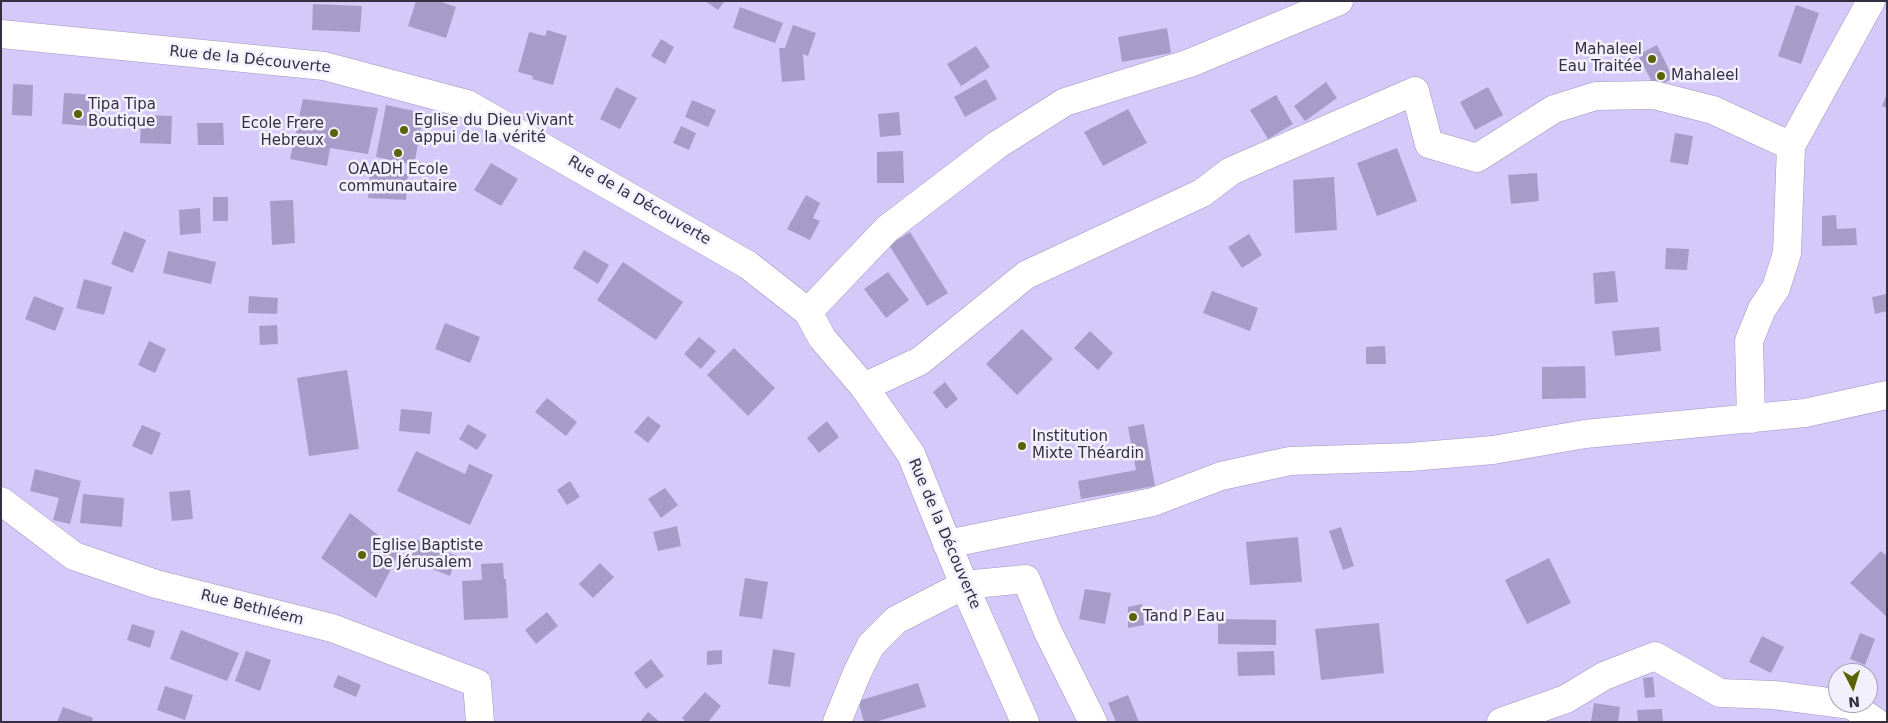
<!DOCTYPE html>
<html>
<head>
<meta charset="utf-8">
<style>
  body { margin:0 }
  #map { position:relative; width:1888px; height:723px; overflow:hidden; background:#d4c9f8; font-family:"DejaVu Sans",sans-serif }
  canvas { display:block }
  .frame { position:absolute; inset:0; border:2px solid #332f41; pointer-events:none }
  .north { position:absolute; left:1828px; top:663px; width:50px; height:50px; box-sizing:border-box; background:#f3f0fe; border:1px solid #a6a3b2; border-radius:50%; rotate:175deg; font-size:14px; font-weight:700; line-height:20px; text-align:center; color:#332f41 }
  .north::after { content:''; display:block; margin:auto; width:18px; height:22px; background:#5a6301; clip-path:polygon(50% 0,100% 100%,50% 72%,0 100%) }
</style>
</head>
<body>
<div id="map">
<canvas width="1888" height="723"></canvas>
<div class="frame"></div>
<div class="north">N</div>
</div>
<script>
const g = document.querySelector('canvas').getContext('2d');
g.lineJoin = 'round';
function fill(path, color) { g.fillStyle = color; g.fill(path, 'evenodd'); }
function stroke(path, color, width, dash) { g.strokeStyle = color; g.lineWidth = width; g.lineCap = dash ? 'butt' : 'round'; g.setLineDash(dash || []); g.stroke(path); }
function label(font, color, halo, rows, align = 'center') {
  g.font = font + ' "DejaVu Sans",sans-serif'; g.lineWidth = 5; g.setLineDash([]); g.textBaseline = 'middle'; g.strokeStyle = halo; g.fillStyle = color; for (const [text, x, y, turn = 0] of rows) {
    g.save(); g.translate(x, y); g.rotate((+turn || 0) * Math.PI / 180); g.textAlign = isNaN(turn) ? turn : align; if (halo) g.strokeText(text, 0, 0); g.fillText(text, 0, 0); g.restore();
  }
}
fill(new Path2D(`
  M416,1H439L456,7L446,38L408,26Z
  M705,1H725L718,10Z
  M313,4L362,6L360,32L312,30Z
  M1796,5L1819,13L1801,64L1778,56Z
  M740,7L783,23L775,43L733,28Z
  M793,25L816,33L808,56L803,54L805,80L782,82L779,48H785Z
  M1167,28L1171,53L1122,62L1118,37Z
  M547,30L567,36L553,85L532,79L533,76L518,72L529,32L545,36Z
  M661,39L674,47L665,64L651,56Z
  M1657,45L1673,78L1655,88L1638,55Z
  M976,46L990,67L961,86L947,64Z
  M986,79L997,99L965,117L954,97Z
  M1326,82L1337,98L1305,121L1294,106Z
  M13,84L33,85L32,116L12,115Z
  M616,87L637,98L620,129L600,119Z
  M1488,87L1503,115L1475,130L1460,102Z
  M64,93L93,95L90,126L62,124Z
  M1887,94V108L1882,106Z
  M1276,95L1293,124L1268,139L1250,110Z
  M303,99L378,108L368,154L330,148L327,166L290,159Z
  M692,100L716,110L708,127L685,117Z
  M386,105L424,113L414,165L376,157Z
  M1128,109L1147,143L1103,166L1084,132Z
  M899,112L901,135L880,137L878,114Z
  M141,115L172,116L171,144L140,143Z
  M197,123H223L224,145H198Z
  M681,126L696,133L689,150L673,143Z
  M1675,133L1693,136L1688,165L1670,162Z
  M1397,148L1417,201L1377,216L1357,163Z
  M903,151L904,183H877V152Z
  M491,163L518,179L501,206L474,190Z
  M370,172L408,174L406,200L368,198Z
  M1537,173L1539,201L1511,204L1508,175Z
  M1334,177L1337,230L1295,233L1293,180Z
  M806,195L820,203L813,218L820,221L810,240L787,229Z
  M213,197H228V221H213Z
  M293,200L295,243L272,245L270,201Z
  M200,208L201,233L180,235L179,210Z
  M1836,215L1837,229L1856,228L1857,245L1822,246V216Z
  M124,231L146,240L133,273L111,264Z
  M910,232L948,293L927,306L889,245Z
  M1249,234L1262,255L1242,268L1228,247Z
  M1666,248L1689,249L1687,270L1665,269Z
  M584,250L609,265L598,284L573,268Z
  M168,251L216,262L211,284L163,273Z
  M623,262L683,302L656,340L597,300Z
  M1615,271L1618,302L1595,304L1593,273Z
  M888,272L909,300L886,318L864,289Z
  M84,279L112,287L104,315L76,308Z
  M1212,291L1258,308L1250,331L1203,313Z
  M1887,294V311L1875,314L1872,297Z
  M34,296L64,308L55,331L25,319Z
  M249,296L278,298L277,314L248,313Z
  M445,323L480,337L470,363L435,349Z
  M277,325L278,344L260,345L259,326Z
  M1659,327L1661,351L1615,356L1612,331Z
  M1022,329L1053,359L1017,395L986,364Z
  M1090,331L1113,353L1098,370L1074,348Z
  M699,337L716,351L701,369L684,354Z
  M149,341L166,349L155,373L138,365Z
  M1385,346L1386,364H1366V347Z
  M734,348L775,388L748,416L707,375Z
  M1585,366L1586,398L1542,399V367Z
  M347,370L359,449L309,456L297,378Z
  M945,382L958,399L946,409L933,392Z
  M547,398L577,422L566,436L535,412Z
  M401,409L432,412L430,434L399,431Z
  M648,416L661,426L648,443L634,432Z
  M827,421L839,437L819,453L807,438Z
  M468,424L487,435L477,450L459,439Z
  M1144,424L1155,486L1081,499L1078,481L1136,470L1128,427Z
  M142,425L161,433L152,455L132,446Z
  M416,451L465,474L469,464L493,475L470,525L397,491Z
  M35,469L81,481L70,524L53,520L59,498L30,491Z
  M570,481L580,497L567,505L557,490Z
  M665,488L678,505L661,518L648,499Z
  M190,490L193,519L172,521L169,492Z
  M83,494L124,498L122,527L80,523Z
  M350,513L400,552L376,598L321,558Z
  M677,526L681,546L658,551L653,532Z
  M1341,527L1354,566L1343,570L1329,531Z
  M1298,537L1302,582L1250,585L1246,542Z
  M417,540L457,556L450,576L410,560Z
  M1881,551L1887,556V617L1850,583Z
  M1549,558L1571,603L1527,624L1505,580Z
  M503,563L504,579H506L508,618L464,620L462,581L482,580L481,564Z
  M600,563L614,577L593,598L579,584Z
  M745,578L768,582L762,619L739,616Z
  M1085,589L1111,593L1105,624L1079,619Z
  M1142,604L1144,625L1128,628V607Z
  M547,612L558,626L536,644L525,630Z
  M1218,619L1276,620V645L1218,644Z
  M1379,623L1384,673L1321,680L1315,629Z
  M132,624L155,631L150,648L127,640Z
  M181,630L239,653L227,681L170,659Z
  M1860,633L1875,639L1865,665L1850,659Z
  M1762,636L1784,647L1771,673L1749,662Z
  M773,649L795,653L790,687L768,684Z
  M722,650V664L707,665V651Z
  M246,651L271,660L260,691L235,681Z
  M1274,651L1275,675L1238,676L1237,652Z
  M651,659L664,676L646,689L634,673Z
  M338,675L361,685L356,697L333,687Z
  M1653,677L1655,697L1645,698L1643,678Z
  M918,683L926,707L875,722H864L858,701Z
  M165,686L193,695L185,720L157,710Z
  M705,692L721,706L708,722H686L682,718Z
  M1128,695L1139,722H1116L1108,703Z
  M1594,703L1620,707L1618,722L1591,721Z
  M63,707L93,718L92,722H57Z
  M1662,709L1663,722H1638L1637,710Z
  M648,712L660,722H640Z`), '#a79cc8');
const street = new Path2D(`
  M808,312L887,229L997,145L1065,102L1190,63L1339,1
  M864,387L920,361L1026,275L1202,193L1231,171L1415,91L1429,144L1477,158L1554,109L1596,96L1654,95L1713,110L1791,146L1871,1
  M1751,419L1749,341L1762,309L1776,288L1787,253L1791,146
  M1,501L74,556L156,584L332,628L477,683L480,722
  M947,544L1153,502L1221,476L1290,461L1410,457L1493,450L1585,434L1805,413L1887,395
  M837,722L857,673L871,645L896,620L964,585L1026,579L1048,632L1093,722
  M1501,722L1566,699L1604,676L1655,656L1720,693L1774,695L1851,705L1876,722`);
const secondary = new Path2D(`
  M1,34L324,66L467,104L748,265L808,312L822,338L864,387L911,454L964,585L1025,722`);
stroke(street, '#9f95c0', 29);
stroke(secondary, '#9f95c0', 29);
stroke(street, '#fff', 28);
stroke(secondary, '#fff', 28);
for (const [x, y, r, color] of [
  [1652,59,5,"#5a6301"],
  [1661,76,5,"#5a6301"],
  [78,114,5,"#5a6301"],
  [404,130,5,"#5a6301"],
  [334,133,5,"#5a6301"],
  [398,153,5,"#5a6301"],
  [1022,446,5,"#5a6301"],
  [362,555,5,"#5a6301"],
  [1133,617,5,"#5a6301"]
]) { const dot = new Path2D(); dot.arc(x, y, r, 0, 2 * Math.PI); g.fillStyle = color; g.fill(dot); stroke(dot, '#f3f0fe', 2); }
label('15px', '#332f41', '#f3f0fe', [
  ["Mahaleel",1642,50,"right"],
  ["Eau Traitée",1642,67,"right"],
  ["Mahaleel",1671,76],
  ["Tipa Tipa",88,105],
  ["Boutique",88,122],
  ["Eglise du Dieu Vivant",414,121],
  ["appui de la vérité",414,138],
  ["Ecole Frere",324,124,"right"],
  ["Hebreux",324,141,"right"],
  ["OAADH Ecole",398,170,"center"],
  ["communautaire",398,187,"center"],
  ["Institution",1032,437],
  ["Mixte Théardin",1032,454],
  ["Eglise Baptiste",372,546],
  ["De Jérusalem",372,563],
  ["Tand P Eau",1143,617]
], 'left');
label('15px', '#332f41', '#f3f0fe', [
  ["Rue de la Découverte",250,60,6],
  ["Rue de la Découverte",639,201,30],
  ["Rue de la Découverte",944,534,67],
  ["Rue Bethléem",252,608,14]
]);
</script>
</body>
</html>
